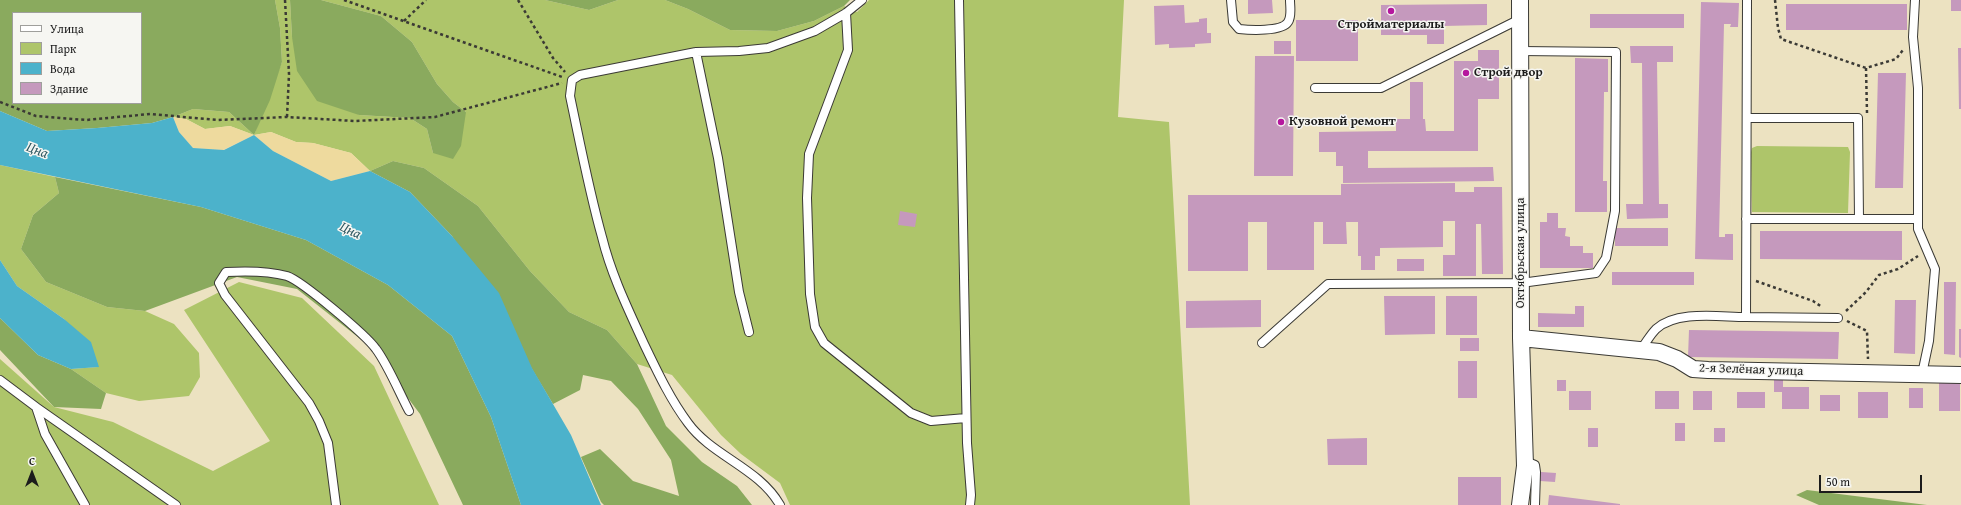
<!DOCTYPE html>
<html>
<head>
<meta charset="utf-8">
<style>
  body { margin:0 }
  #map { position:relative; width:1961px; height:505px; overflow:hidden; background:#ece2c1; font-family:"Gentium Book Plus",serif }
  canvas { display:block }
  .legend { position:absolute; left:12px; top:12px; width:130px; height:92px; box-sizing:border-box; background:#f6f6f2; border:1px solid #9f9f9c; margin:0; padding:5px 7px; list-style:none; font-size:12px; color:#1c1c1c }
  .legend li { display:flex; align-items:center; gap:8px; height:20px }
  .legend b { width:20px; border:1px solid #9f9f9c }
  .north { position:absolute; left:12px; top:453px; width:40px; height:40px; -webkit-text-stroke:3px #f6f6f2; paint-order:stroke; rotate:0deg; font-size:11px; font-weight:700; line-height:16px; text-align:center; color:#1c1c1c }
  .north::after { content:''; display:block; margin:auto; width:14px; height:18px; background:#1c1c1c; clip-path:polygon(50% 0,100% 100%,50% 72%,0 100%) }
  .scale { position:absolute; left:1819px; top:475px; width:103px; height:18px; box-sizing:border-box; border:2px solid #1c1c1c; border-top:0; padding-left:5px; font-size:12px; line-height:14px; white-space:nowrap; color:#1c1c1c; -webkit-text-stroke:3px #f6f6f2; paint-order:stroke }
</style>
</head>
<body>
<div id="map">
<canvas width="1961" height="505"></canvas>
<ul class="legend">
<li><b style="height:5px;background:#fff"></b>Улица</li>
<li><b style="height:11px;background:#aec56a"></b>Парк</li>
<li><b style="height:11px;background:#4cb2cb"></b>Вода</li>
<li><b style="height:11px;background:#c599bd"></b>Здание</li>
</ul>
<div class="north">С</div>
<div class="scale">50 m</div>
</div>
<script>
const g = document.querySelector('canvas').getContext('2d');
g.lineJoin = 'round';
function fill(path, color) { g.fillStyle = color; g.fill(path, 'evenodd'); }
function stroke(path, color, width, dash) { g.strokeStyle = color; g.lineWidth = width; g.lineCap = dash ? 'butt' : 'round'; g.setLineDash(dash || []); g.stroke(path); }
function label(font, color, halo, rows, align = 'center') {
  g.font = font + ' "Gentium Book Plus",serif'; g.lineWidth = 3; g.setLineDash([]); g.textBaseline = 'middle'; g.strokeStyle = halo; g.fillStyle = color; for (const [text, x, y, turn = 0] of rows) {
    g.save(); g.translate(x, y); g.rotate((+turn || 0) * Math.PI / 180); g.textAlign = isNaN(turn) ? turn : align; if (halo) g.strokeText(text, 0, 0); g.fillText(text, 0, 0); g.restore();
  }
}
fill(new Path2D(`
  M275,0H290L292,37L359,115L410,118L427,129L433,153L466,112L453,102L437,84L412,42L381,16L321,0H545L589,10L618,0H665L688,9L730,30L777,31L814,21L844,6L857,12L869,0H1124L1118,117L1169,122L1190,505H790L780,483L741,454L721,435L672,375L637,364L607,330L569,312L530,271L478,206L424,168L393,161L370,171L351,153L313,143L296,142L271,132L254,135L230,126L205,129L186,119L173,117L193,109L229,112L254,135L282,62L280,28Z
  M1757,146L1848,147L1850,152L1848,213L1752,212L1751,152L1752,148Z
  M0,165L55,177L59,193L33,215L21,249L46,282L107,307L145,311L174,324L199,353L200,377L189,396L139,401L106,393L71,369L98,367L64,319L17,286L0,260Z
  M239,282L302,298L374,366L439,505H0V359L54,407L113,422L213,471L270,441L184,310Z`), '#aec56a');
fill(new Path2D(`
  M0,0H275L280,28L282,62L270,100L254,135L229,112L193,109L173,117L152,123L97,128L47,131L0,111ZM13,13H141V103H13Z
  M290,0H321L381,16L412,42L437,84L453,102L466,112L461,146L453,159L433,153L427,129L410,118L359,115L317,101L297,71L292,37Z
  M545,0H618L589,10Z
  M665,0H850L844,6L814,21L777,31L730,30L688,9Z
  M393,161L424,168L478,206L530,271L569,312L607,330L637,364L666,426L702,462L737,486L752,505H604L601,502L581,457L600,449L633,481L679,496L671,460L638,409L611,381L583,375L580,390L553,404L452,236L410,192L370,171Z
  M55,177L201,207L306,240L388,285L452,336L491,417L521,505H463L420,414L368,345L297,289L237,277L145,311L107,307L46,282L21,249L33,215L59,193Z
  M0,318L38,355L71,369L106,393L101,409L54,407L0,350Z
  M1807,490L1927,505H1819L1796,495Z`), '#8aaa5e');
fill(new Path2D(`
  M173,117L186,119L205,129L230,126L254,135L271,132L296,142L313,143L351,153L370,171L331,181L273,151L254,135L223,150L193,148L179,132Z`), '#eeda9e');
fill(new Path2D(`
  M0,111L47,131L97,128L152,123L173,117L179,132L193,148L224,150L254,135L273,151L331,181L370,171L410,192L452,236L499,293L532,368L571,435L601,505H521L491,417L452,336L388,285L306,240L201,207L0,165Z
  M0,260L17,286L64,319L91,342L99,367L71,369L38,355L0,318Z`), '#4cb2cb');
fill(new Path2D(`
  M1248,0H1272L1273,13L1248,14Z
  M1951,0H1961V11H1951Z
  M1701,2L1739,3L1738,27H1730L1731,24H1724L1719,237H1725V234H1733V260L1695,259Z
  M1487,4V25L1444,26V44H1427V35H1381V5Z
  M1786,4H1907V30H1786Z
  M1184,5L1185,23L1199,22V19L1207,18V33H1211V43L1195,44V47L1169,48V44L1155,45L1154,6Z
  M1590,14H1684V28H1590Z
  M1296,20H1358V61H1296Z
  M1274,41H1291V54H1274Z
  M1630,46H1673V62H1657L1659,204H1668V218L1627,219L1626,204H1643L1642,63H1631Z
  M1958,48H1961V109H1959Z
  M1478,50H1499V99H1478V151H1368V168L1493,167L1494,181L1343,183V166H1336V152H1319V132L1396,131V119H1410V82H1423V119H1425L1426,131H1454V61H1478Z
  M1255,56H1294L1293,176H1254Z
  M1575,58L1608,59V92H1604L1603,181H1607V212H1575Z
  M1878,73H1906L1903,188H1875Z
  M1455,183V192H1474V187H1502L1503,274H1482L1481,224H1476V276H1443V255H1455V221H1443V247L1380,248V256H1375V270H1361V256H1358V222H1346L1347,244H1323V222H1314V270H1267V222H1248V271H1188V195H1341V184Z
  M900,211L917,214L915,227L898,225Z
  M1547,213H1558V228H1566L1565,236L1570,237V246H1583V253H1593V268H1540V222H1547Z
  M1615,228H1668V246H1615Z
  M1760,231H1902V260L1760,259Z
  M1397,259H1424V271H1397Z
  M1612,272H1694V285H1612Z
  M1944,282H1956L1955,355L1944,354Z
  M1384,296H1435V334L1385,335Z
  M1446,296H1477V335H1446Z
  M1261,300V327L1186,328V301Z
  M1895,300H1916L1915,354L1894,353Z
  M1575,306H1584V327H1538V313L1575,314Z
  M1959,329H1961V358L1959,357Z
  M1689,330L1839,332L1838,359L1688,357Z
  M1460,338H1479V351H1460Z
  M1458,361H1477V398H1458Z
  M1774,379H1783V387H1809V409H1782V392H1774Z
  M1557,380H1566V391H1557Z
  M1939,382H1960V411H1939Z
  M1909,388H1923V408H1909Z
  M1569,391H1591V410H1569Z
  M1655,391H1679V409H1655Z
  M1693,391H1712V410H1693Z
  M1737,392H1765V408H1737Z
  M1858,392H1888V418H1858Z
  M1820,395H1840V411H1820Z
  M1675,423H1685V441H1675Z
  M1588,428H1598V447H1588Z
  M1714,428H1725V442H1714Z
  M1367,438V465H1328L1327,439Z
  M1541,472L1556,473L1555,482L1540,481Z
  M1458,477H1501V505H1458Z
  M1549,495L1620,504V505H1548Z`), '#c599bd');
const service = new Path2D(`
  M959,0L967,443L971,495L970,505
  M1231,0L1233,22L1239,29C1249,30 1282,32 1288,22C1292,16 1290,7 1290,0
  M1915,0L1913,37L1918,88V229L1935,269L1929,341L1922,374
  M846,13L848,50L809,154L807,198L810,294L815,327L824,343L911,413L931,421L966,418
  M696,52L718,158L739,292L749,332
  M1315,88H1381L1520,19
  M1747,118H1858L1859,219
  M1746,219H1918
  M1746,317L1838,318
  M1262,343L1328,284L1521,283L1596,273L1606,258L1615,211L1616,52L1520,51
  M1641,349C1646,343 1650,335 1656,329C1677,310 1719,317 1746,317L1747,0
  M0,380L36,407L45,434L85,505
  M36,407L176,505
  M1525,461L1535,465L1536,472L1535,505
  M336,505L328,443L319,421L309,403L225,295L219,283L226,272C244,271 269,271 287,276C302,281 366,335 376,349C388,365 399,392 409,411
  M780,505C759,468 712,456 688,423C670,399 657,371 644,344C628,309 611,274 602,237C589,191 580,143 570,96L572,80L580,75L696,52L739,51L768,48L815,31L846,13L862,0`);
const minor = new Path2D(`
  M1520,0L1521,338L1525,466L1520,505
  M1521,338L1659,352L1677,359L1693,369L1708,370L1961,375`);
stroke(service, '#3b3a35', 10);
stroke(minor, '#3b3a35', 18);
stroke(new Path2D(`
  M285,0L289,74L287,117
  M344,0L562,77
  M518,0L553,58L565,72
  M1775,0L1778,28L1781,39L1866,68
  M404,21L426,0
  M0,102L36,116L86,120L150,114L218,120L287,117L355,121L435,117L562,83
  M1867,113L1866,68L1896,59L1903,50
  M1756,281L1813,301L1822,307
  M1846,311L1866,292L1879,275L1898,269L1918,256
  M1847,321L1867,331L1868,359`), '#3b3a35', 2.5, [3, 3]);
stroke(service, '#fff', 8);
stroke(minor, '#fff', 16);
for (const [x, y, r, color] of [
  [1391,11,4,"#b5179e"],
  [1466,73,4,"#b5179e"],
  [1281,122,4,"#b5179e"]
]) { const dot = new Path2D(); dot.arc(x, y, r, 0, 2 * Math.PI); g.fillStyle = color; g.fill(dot); stroke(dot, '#f6f6f2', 1.5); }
label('bold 13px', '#1c1c1c', '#f6f6f2', [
  ["Стройматериалы",1391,25,"center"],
  ["Строй двор",1474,73],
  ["Кузовной ремонт",1289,122]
], 'left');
label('13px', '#1c1c1c', '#f6f6f2', [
  ["Октябрьская улица",1521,253,-90],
  ["2-я Зелёная улица",1751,370,2]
]);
label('italic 14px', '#2f5862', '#f6f6f2', [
  ["Цна",37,151,21],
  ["Цна",350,231,26]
]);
</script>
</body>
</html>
